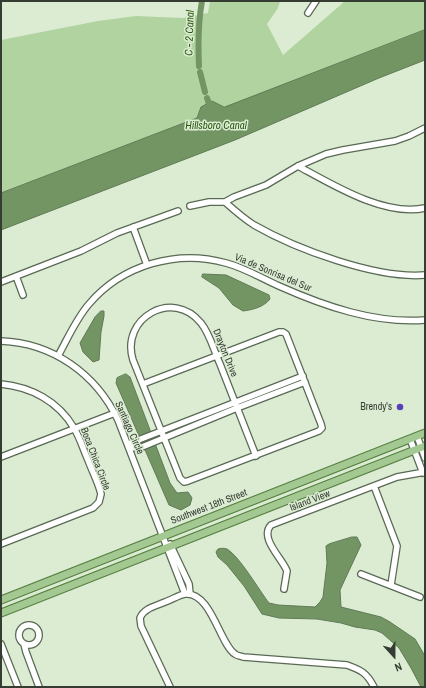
<!DOCTYPE html>
<html>
<head>
<meta charset="utf-8">
<style>
  body { margin:0 }
  #map { position:relative; width:426px; height:688px; overflow:hidden; background:#dbecd3; font-family:"Archivo Narrow",sans-serif }
  canvas { display:block }
  .frame { position:absolute; inset:0; border:2px solid #353c32; pointer-events:none }
  .north { position:absolute; left:374px; top:636px; width:40px; height:40px; -webkit-text-stroke:3px #dbecd3; paint-order:stroke; rotate:159deg; font-size:11px; font-weight:700; line-height:16px; text-align:center; color:#353c32 }
  .north::after { content:''; display:block; margin:auto; width:14px; height:18px; background:#353c32; clip-path:polygon(50% 0,100% 100%,50% 72%,0 100%) }
</style>
</head>
<body>
<div id="map">
<canvas width="426" height="688"></canvas>
<div class="frame"></div>
<div class="north">N</div>
</div>
<script>
const g = document.querySelector('canvas').getContext('2d');
g.lineJoin = 'round';
function fill(path, color) { g.fillStyle = color; g.fill(path, 'evenodd'); }
function stroke(path, color, width, dash) { g.strokeStyle = color; g.lineWidth = width; g.lineCap = dash ? 'butt' : 'round'; g.setLineDash(dash || []); g.stroke(path); }
function label(font, color, halo, rows, align = 'center') {
  g.font = font + ' "Archivo Narrow",sans-serif'; g.lineWidth = 3; g.setLineDash([]); g.textBaseline = 'middle'; g.strokeStyle = halo; g.fillStyle = color; for (const [text, x, y, turn = 0] of rows) {
    g.save(); g.translate(x, y); g.rotate((+turn || 0) * Math.PI / 180); g.textAlign = isNaN(turn) ? turn : align; if (halo) g.strokeText(text, 0, 0); g.fillText(text, 0, 0); g.restore();
  }
}
fill(new Path2D(`
  M210,1H280L278,8L267,24L283,55L345,1H425V30L224,107L212,101L201,107L197,118L1,193V40L98,21L136,16L183,18L208,13Z`), '#b0d3a0');
const water = new Path2D(`
  M425,30V60L379,78L235,140L1,230V193L197,118L201,107L212,101L224,107Z
  M203,274L226,275L269,295L270,299C264,307 252,310 243,311L233,305L219,288L202,277Z
  M101,311H104V316L101,332L99,360L93,362L83,352L80,343L95,317Z
  M126,374L130,377L170,483L177,493L188,492L192,498L190,505L181,510L169,505L116,383L117,378Z
  M352,537H357L361,545L340,590L341,607L381,617L390,622L415,639L425,656V687H421L411,668L399,648L382,633L375,630L355,627L341,623L317,619L279,618L262,614L244,586L227,565L218,557L216,552L218,549C221,548 224,548 227,549C240,557 259,590 269,603L278,605L315,607L320,602L323,597L327,563L326,546L329,544Z`);
fill(water, '#739564');
stroke(water, '#607a55', 1);
stroke(new Path2D(`
  M199,66C198,44 198,23 202,1
  M200,72L205,92
  M207,98L211,110`), '#739564', 6);
const minor = new Path2D(`
  M308,13L316,1
  M298,166C333,185 385,217 425,208
  M225,202C234,210 243,218 254,225C296,249 376,279 425,275
  M190,206L209,202H225L234,197L266,185L298,166L326,154L343,150L395,141L409,136L425,128
  M133,227L147,265
  M16,276L23,295
  M1,282L81,251L117,233L178,211
  M1,341C53,343 96,374 118,420L185,594
  M58,356C68,338 76,319 89,304C122,265 177,249 226,263C245,268 261,278 279,286C324,306 375,324 425,320
  M1,384C31,387 58,401 74,428C80,438 83,449 88,460C92,471 98,482 101,494L99,502L93,508L1,544
  M143,384L279,332H283L286,334L321,424L322,428L319,431L188,481L184,482L180,478L133,360C120,318 173,288 201,323C210,334 214,351 220,364C232,395 244,425 256,456
  M417,436L425,458
  M410,439L423,473
  M128,444L303,376
  M129,448L142,447L237,408L305,382
  M1,457L115,413
  M374,486L397,546L391,585
  M170,544L189,584L190,594
  M361,574L420,597
  M284,589L287,571C282,558 259,538 271,525L397,477L425,472
  M19 635a10 10 0 1 1 20 0a10 10 0 1 1-20 0Z
  M1,644L18,687
  M24,644L26,652L39,687
  M170,687L141,626L140,618C144,608 156,606 165,602C171,600 179,595 185,594C211,591 220,645 235,654C237,656 241,656 243,657L347,665C361,670 367,673 374,687`);
const major = new Path2D(`
  M1,600L425,433
  M1,613L425,446`);
stroke(minor, '#5a6954', 8);
stroke(major, '#568041', 9);
stroke(minor, '#fff', 5.5);
stroke(major, '#a4c892', 7);
for (const [x, y, r, color] of [
  [400,407,4,"#573fb6"]
]) { const dot = new Path2D(); dot.arc(x, y, r, 0, 2 * Math.PI); g.fillStyle = color; g.fill(dot); stroke(dot, '#dbecd3', 1.5); }
label('10px', '#353c32', '#dbecd3', [
  ["Via de Sonrisa del Sur",273,273,23],
  ["Drayton Drive",225,353,68],
  ["Santiago Circle",129,428,66],
  ["Boca Chica Circle",95,459,69],
  ["Island View",310,501,-21],
  ["Southwest 18th Street",209,507,-21]
]);
label('10px', '#353c32', '#dbecd3', [
  ["Brendy's",392,407]
], 'right');
label('italic 11px', '#2c5811', '#dbecd3', [
  ["C - 2 Canal",190,33,-88],
  ["Hillsboro Canal",216,126]
]);
</script>
</body>
</html>
